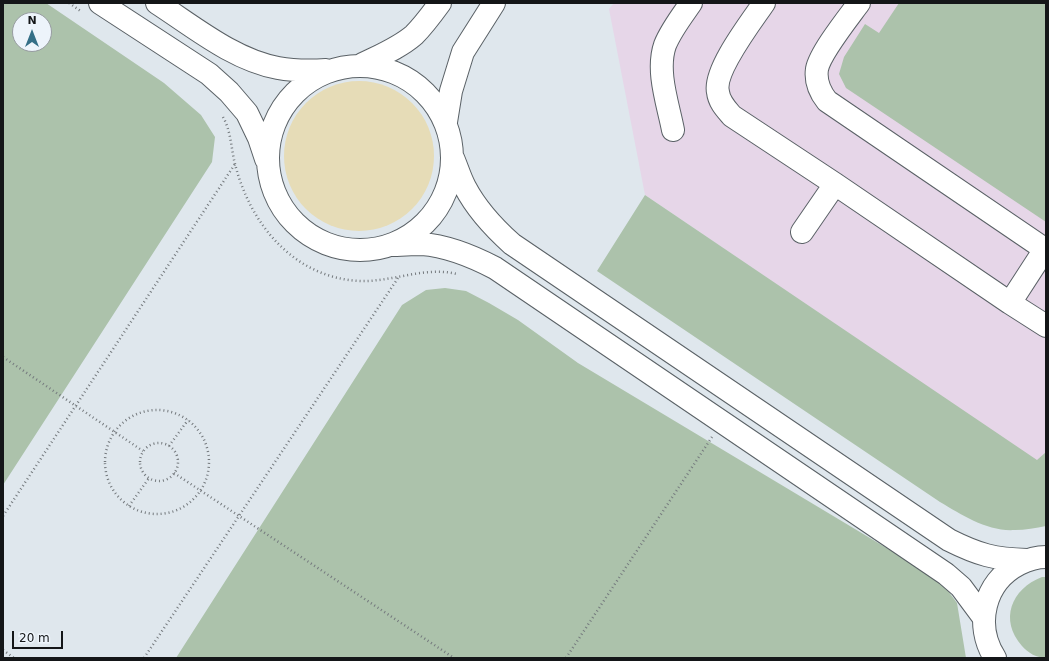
<!DOCTYPE html>
<html>
<head>
<meta charset="utf-8">
<style>
  body { margin:0 }
  #map { position:relative; width:1049px; height:661px; overflow:hidden; background:#dfe7ed; font-family:"DejaVu Sans",sans-serif }
  canvas { display:block }
  .frame { position:absolute; inset:0; border:4px solid #141618; pointer-events:none }
  .north { position:absolute; left:12px; top:12px; width:40px; height:40px; box-sizing:border-box; background:#edf4fb; border:1px solid #969ba0; border-radius:50%; rotate:0deg; font-size:11px; font-weight:700; line-height:16px; text-align:center; color:#141618 }
  .north::after { content:''; display:block; margin:auto; width:14px; height:18px; background:#346f87; clip-path:polygon(50% 0,100% 100%,50% 72%,0 100%) }
  .scale { position:absolute; left:12px; top:631px; width:51px; height:18px; box-sizing:border-box; border:2px solid #141618; border-top:0; padding-left:5px; font-size:12px; line-height:14px; white-space:nowrap; color:#141618; -webkit-text-stroke:3px #edf4fb; paint-order:stroke }
</style>
</head>
<body>
<div id="map">
<canvas width="1049" height="661"></canvas>
<div class="frame"></div>
<div class="north">N</div>
<div class="scale">20 m</div>
</div>
<script>
const g = document.querySelector('canvas').getContext('2d');
g.lineJoin = 'round';
function fill(path, color) { g.fillStyle = color; g.fill(path, 'evenodd'); }
function stroke(path, color, width, dash) { g.strokeStyle = color; g.lineWidth = width; g.lineCap = dash ? 'butt' : 'round'; g.setLineDash(dash || []); g.stroke(path); }
fill(new Path2D(`
  M614,3H1046V452L1037,461L645,195L609,9Z`), '#e6d6e8');
fill(new Path2D(`
  M3,3H46L164,83L201,115L215,137L212,162L3,485ZM20,20H44V44H20Z
  M899,3H1046V222L846,88L839,74L844,57L865,24L879,33Z
  M645,195L1037,460L1046,452V526C1036,528 1025,530 1015,530C988,532 962,515 940,502L597,271Z
  M445,288L466,291L489,303L518,320L578,363L940,580L957,603L966,658H176L402,305L426,290Z
  M1042,577H1046V658C1037,658 1028,653 1022,646C999,620 1011,589 1042,577Z`), '#acc2ab');
fill(new Path2D(`
  M284 156a75 75 0 1 1 150 0a75 75 0 1 1-150 0Z`), '#e6dcb7');
const minor = new Path2D(`
  M100,3L209,74L229,92L247,113L259,138L266,159
  M157,3C194,27 234,60 278,68C294,71 310,71 326,70
  M764,3C751,22 713,71 718,92C719,102 726,109 732,116L835,184L1010,303L1046,326
  M859,3C848,18 820,53 817,69C815,82 820,92 827,101L1046,250
  M361,65C379,56 399,48 414,35C424,25 432,14 440,3
  M268 158a92 92 0 1 1 184 0a92 92 0 1 1-184 0Z
  M446,122L451,91L463,52L494,3
  M673,130C668,104 656,71 665,45C671,30 682,16 691,3
  M453,158C457,167 460,178 465,187C477,210 493,227 512,244L949,540C979,555 994,559 1027,560
  M802,232L835,184
  M390,245C401,245 411,244 422,244C448,246 472,256 495,268L946,574L961,587L984,618
  M1010,303L1045,249
  M995,658C974,625 984,582 1019,564C1027,560 1037,557 1046,557`);
stroke(minor, '#5a6166', 24);
stroke(new Path2D(`
  M69,3L82,12
  M223,117C231,131 231,148 235,164C250,224 294,278 360,281C393,282 425,266 457,274
  M3,357L143,451
  M105 462a52 52 0 1 1 104 0a52 52 0 1 1-104 0Z
  M140 462a19 19 0 1 1 38 0a19 19 0 1 1-38 0Z
  M169,446L188,420
  M174,473L454,658
  M129,506L149,478
  M3,516L235,164
  M3,650L14,658
  M144,658L398,278
  M566,658L712,437`), '#74797d', 2.5, [1, 3]);
stroke(minor, '#fff', 22);
</script>
</body>
</html>
